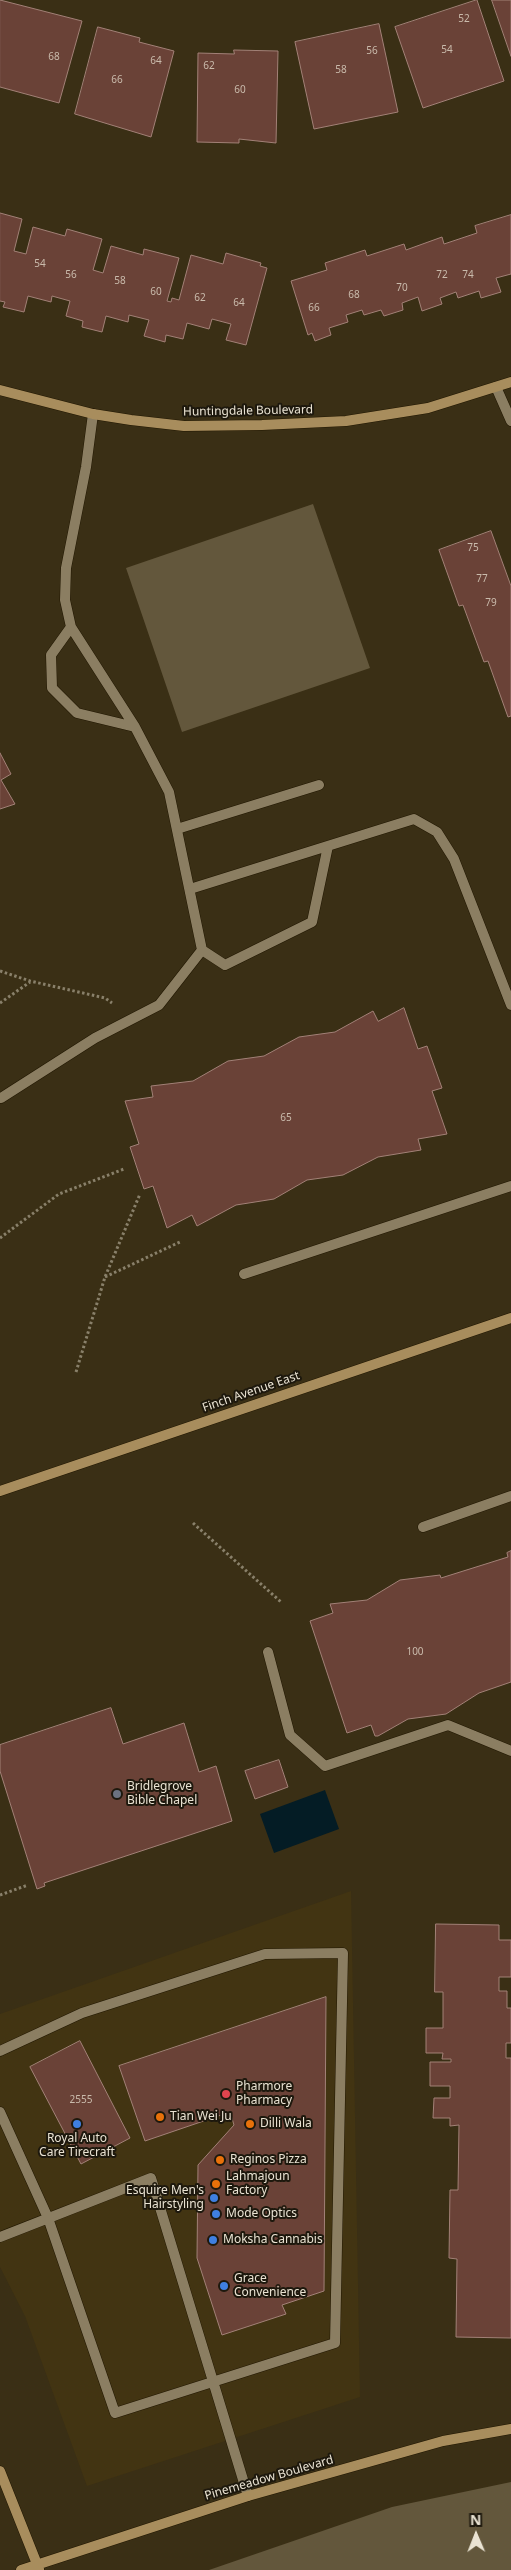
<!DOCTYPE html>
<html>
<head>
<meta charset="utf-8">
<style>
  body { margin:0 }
  #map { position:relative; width:511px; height:2570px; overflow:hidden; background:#3a2f15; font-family:"Noto Sans",sans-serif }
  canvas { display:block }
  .north { position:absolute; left:451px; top:2510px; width:50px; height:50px; -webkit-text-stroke:4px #1d180d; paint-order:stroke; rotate:359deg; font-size:14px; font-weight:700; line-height:20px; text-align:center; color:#eae3d3 }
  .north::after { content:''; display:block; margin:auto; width:18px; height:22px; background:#eae3d3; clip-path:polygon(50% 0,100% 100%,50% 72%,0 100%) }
</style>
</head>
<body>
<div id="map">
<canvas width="511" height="2570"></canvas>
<div class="north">N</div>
</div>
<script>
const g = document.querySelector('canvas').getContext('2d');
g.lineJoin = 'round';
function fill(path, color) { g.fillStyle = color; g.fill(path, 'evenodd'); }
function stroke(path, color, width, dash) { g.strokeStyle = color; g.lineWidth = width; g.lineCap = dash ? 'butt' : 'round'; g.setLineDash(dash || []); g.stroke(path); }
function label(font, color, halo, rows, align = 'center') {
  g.font = font + ' "Noto Sans",sans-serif'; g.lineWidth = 4; g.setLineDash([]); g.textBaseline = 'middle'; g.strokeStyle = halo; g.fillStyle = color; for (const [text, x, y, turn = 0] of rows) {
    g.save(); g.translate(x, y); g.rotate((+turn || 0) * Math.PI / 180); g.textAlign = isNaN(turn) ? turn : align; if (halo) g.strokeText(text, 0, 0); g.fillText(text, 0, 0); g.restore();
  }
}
fill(new Path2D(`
  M351,1891L360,2397L87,2486L25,2316L0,2267V2014Z`), '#423412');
fill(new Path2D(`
  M313,504L370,668L182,732L126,568Z
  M511,2482V2570H209L392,2507Z`), '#63573c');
fill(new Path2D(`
  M325,1790L339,1829L274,1853L260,1814Z`), '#041c25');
const building = new Path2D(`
  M0,0L82,21L59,103L0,87Z
  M477,0L504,81L423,108L395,27Z
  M492,0H511V56Z
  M379,24L398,112L314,129L295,42Z
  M98,27L140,38L139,42L174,51L151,137L75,114Z
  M234,50L278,51L276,143L239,139V143L197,142L198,53L234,54Z
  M0,213L22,219L14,251L26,254L33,227L65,236L67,229L102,239L93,270L103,273L111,246L143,255L144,249L179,258L167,301L171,302L172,298L179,300L191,255L223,264L226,253L261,263L260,266L267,268L246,345L226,340L231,324L212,319L209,329L187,323L183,339L166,335L165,342L144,336L149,320L129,315L128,322L106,316L102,332L82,327L83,321L66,316L70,301L52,296L51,302L28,296L24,312L3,307L5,302L0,301Z
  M511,215V274L496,278L501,292L481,298L479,291L458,298L456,292L440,298L442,304L422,311L418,297L402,303L403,310L384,316L381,310L364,315L362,310L346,315L348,322L329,328L331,335L315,341L312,333L308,335L291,281L327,270L325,263L365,250L367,256L404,244L406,250L442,237L444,244L477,233L475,226Z
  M491,531L511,586V716L508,717L488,661L484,662L463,605L459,606L439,550Z
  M0,753L11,774L1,780L15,804L0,809Z
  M404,1008L418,1049L427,1046L442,1088L432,1091L447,1134L418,1139L421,1150L378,1157L343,1175L307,1180L274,1199L236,1205L197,1226L192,1215L167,1228L153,1186L144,1189L130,1147L139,1144L125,1101L153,1097L151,1086L193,1081L228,1061L264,1056L299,1037L335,1032L373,1011L378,1021Z
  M511,1551V1682L479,1693L446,1714L408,1719L378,1736H375L371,1725L347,1733L310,1621L333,1613L330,1604L367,1600L400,1580L440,1575L441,1578L508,1557L507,1553Z
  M111,1708L123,1744L184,1723L199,1772L216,1766L232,1821L44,1883L45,1886L37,1889L0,1771V1745Z
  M279,1760L288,1787L255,1799L245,1771Z
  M436,1924L499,1925V1940H511V1977H499V1991H507V2008H511V2043H506V2058H511V2338L456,2337L457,2259L449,2258L450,2190H458L459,2125L450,2126V2118H433L434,2098H450V2086H430V2062H451V2059H442L443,2053H426V2028H443V1992H435Z
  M326,1997L324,2291L282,2305L286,2314L222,2335L197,2258L198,2165L234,2125L230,2112L145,2141L119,2066Z
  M80,2041L130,2138L81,2164L30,2067Z`);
fill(building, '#6a4237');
stroke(building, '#a28177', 1);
const lane = new Path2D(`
  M71,627L51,655L52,688L77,713L135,727
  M177,829L319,785
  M190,889L414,819L437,832L454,859L511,1005
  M202,950L225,965L312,922L328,846
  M1,1098L95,1038L159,1005L202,950L169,792L135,727L71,627L65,600L66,568L86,467L93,414
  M244,1274L511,1186
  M423,1527L511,1496
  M268,1652L290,1735L325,1766L448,1725L511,1751
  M0,2051L82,2013L265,1954L343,1953L335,2343L115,2413L48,2218L0,2112
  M0,2237L151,2178L248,2496`);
const street = new Path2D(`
  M496,387L511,421`);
const secondary = new Path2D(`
  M0,390L93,414L131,420L184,426L262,425L346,421L428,408L511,382
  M0,1491L511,1318
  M0,2471L39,2569
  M21,2570L248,2496L443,2441L511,2429`);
stroke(lane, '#211700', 11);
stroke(street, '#211700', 11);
stroke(secondary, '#211700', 11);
stroke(new Path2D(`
  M0,971L30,981L105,998L112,1003
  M0,1003L30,982
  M0,1238L59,1194L124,1169
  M105,1277L182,1241
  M76,1372L105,1277L140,1194
  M193,1523L281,1602
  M0,1895L28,1885`), '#89806a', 3, [2.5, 2.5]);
stroke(lane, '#8b7e62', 10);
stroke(street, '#8b7e62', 10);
stroke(secondary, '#a88d5d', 10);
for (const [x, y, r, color] of [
  [117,1794,5,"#6b7280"],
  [226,2094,5,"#e0444e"],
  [160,2117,5,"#e8710a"],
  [77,2124,5,"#3f7fe0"],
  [250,2124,5,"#e8710a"],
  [220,2160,5,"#e8710a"],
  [216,2184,5,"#e8710a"],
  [214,2198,5,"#3f7fe0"],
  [216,2214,5,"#3f7fe0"],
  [213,2240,5,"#3f7fe0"],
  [224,2286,5,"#3f7fe0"]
]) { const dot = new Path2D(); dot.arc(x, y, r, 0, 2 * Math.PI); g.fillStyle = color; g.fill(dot); stroke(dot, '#1d180d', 2); }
label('10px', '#cabbac', null, [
  ["52",464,19],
  ["54",447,50],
  ["56",372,51],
  ["68",54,57],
  ["64",156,61],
  ["62",209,66],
  ["58",341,70],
  ["66",117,80],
  ["60",240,90],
  ["54",40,264],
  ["56",71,275],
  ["72",442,275],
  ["74",468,275],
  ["58",120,281],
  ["70",402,288],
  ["60",156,292],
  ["68",354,295],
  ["62",200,298],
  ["64",239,303],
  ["66",314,308],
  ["75",473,548],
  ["77",482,579],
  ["79",491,603],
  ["65",286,1118],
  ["100",415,1652],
  ["2555",81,2100]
]);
label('12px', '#eae3d3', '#1d180d', [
  ["Huntingdale Boulevard",248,411,-1],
  ["Finch Avenue East",251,1392,-19],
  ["Pinemeadow Boulevard",269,2478,-16]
]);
label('12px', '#eae3d3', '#1d180d', [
  ["Bridlegrove",127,1787],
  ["Bible Chapel",127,1801],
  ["Pharmore",236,2087],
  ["Pharmacy",236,2101],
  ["Tian Wei Ju",170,2117],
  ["Dilli Wala",260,2124],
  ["Royal Auto",77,2139,"center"],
  ["Care Tirecraft",77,2153,"center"],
  ["Reginos Pizza",230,2160],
  ["Lahmajoun",226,2177],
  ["Factory",226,2191],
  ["Esquire Men's",204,2191,"right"],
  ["Hairstyling",204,2205,"right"],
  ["Mode Optics",226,2214],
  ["Moksha Cannabis",223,2240],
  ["Grace",234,2279],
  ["Convenience",234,2293]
], 'left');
</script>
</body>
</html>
